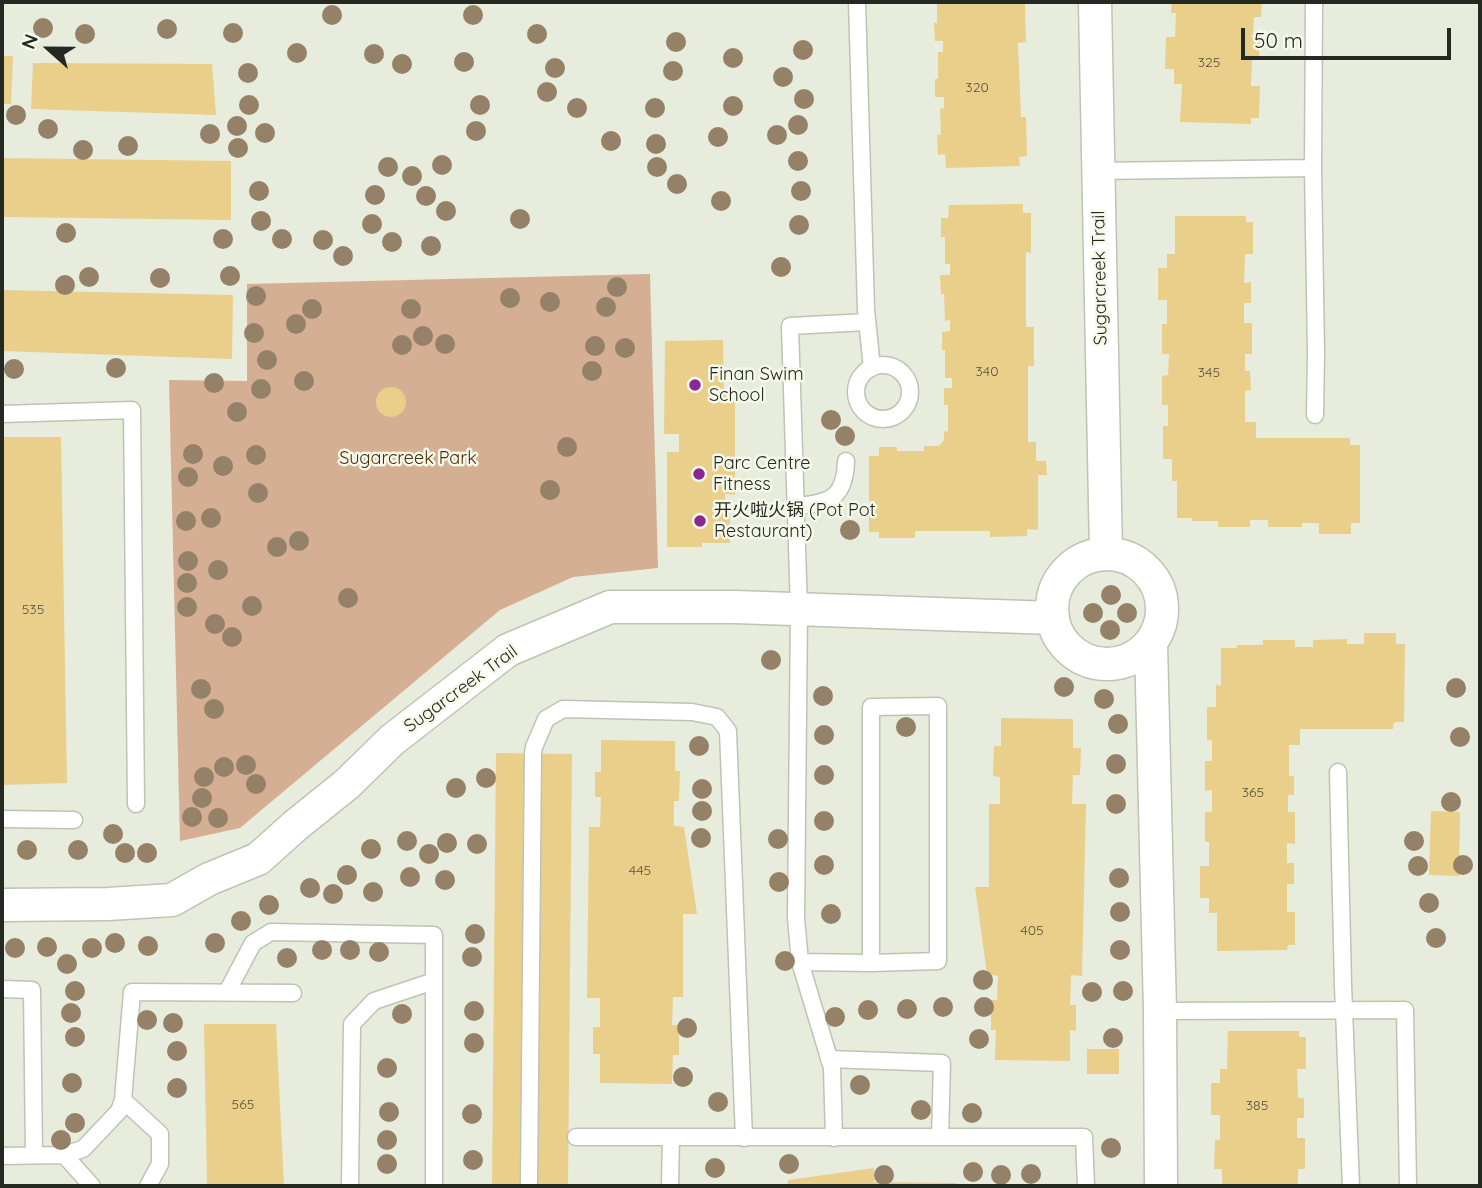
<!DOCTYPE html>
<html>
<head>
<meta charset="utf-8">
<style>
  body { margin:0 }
  #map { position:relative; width:1482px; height:1188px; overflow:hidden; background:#e8ecdc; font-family:Quicksand,sans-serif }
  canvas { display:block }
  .frame { position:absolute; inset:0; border:4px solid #262822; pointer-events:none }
  .north { position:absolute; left:14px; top:14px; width:70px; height:70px; -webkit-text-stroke:5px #f5f9e9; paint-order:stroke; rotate:291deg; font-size:19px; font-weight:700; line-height:28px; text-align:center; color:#262822 }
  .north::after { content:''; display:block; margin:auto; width:24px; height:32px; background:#262822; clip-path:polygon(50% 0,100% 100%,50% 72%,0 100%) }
  .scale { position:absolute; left:1241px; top:28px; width:210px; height:32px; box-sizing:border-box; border:4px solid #262822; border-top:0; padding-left:9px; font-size:21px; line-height:24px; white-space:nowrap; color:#262822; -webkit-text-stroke:5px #f5f9e9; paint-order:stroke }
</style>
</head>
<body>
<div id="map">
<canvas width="1482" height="1188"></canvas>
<div class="frame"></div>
<div class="north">N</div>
<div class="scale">50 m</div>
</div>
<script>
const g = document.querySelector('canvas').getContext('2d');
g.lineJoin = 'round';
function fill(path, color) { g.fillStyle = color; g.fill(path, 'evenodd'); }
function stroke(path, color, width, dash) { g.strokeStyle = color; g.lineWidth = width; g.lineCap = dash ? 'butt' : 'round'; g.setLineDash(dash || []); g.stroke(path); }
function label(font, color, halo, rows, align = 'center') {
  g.font = font + ' Quicksand,"Noto Sans SC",sans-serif'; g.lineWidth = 5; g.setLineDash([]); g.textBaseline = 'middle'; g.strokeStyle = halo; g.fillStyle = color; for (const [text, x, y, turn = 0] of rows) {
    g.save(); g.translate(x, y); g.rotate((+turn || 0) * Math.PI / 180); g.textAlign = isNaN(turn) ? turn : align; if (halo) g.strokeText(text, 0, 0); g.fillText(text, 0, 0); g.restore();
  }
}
fill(new Path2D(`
  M650,274L658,568L573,577L500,610L240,828L180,841L169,380L247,381V284Z`), '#d5af94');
fill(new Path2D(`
  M937,2H1019V3H1025L1026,42L1018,43L1021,117H1026L1027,156L1019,157L1020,166L946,168L945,154L938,155L937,135H941L940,109L944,108V97H935V79H938V52H943V41H935L934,23H937Z
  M1172,2H1262L1261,17H1254L1253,37H1260L1259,57H1252L1251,86H1260L1259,118H1251V124L1180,122L1182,84H1174V69H1165L1166,37H1175L1176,13H1171Z
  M2,56H13L11,104H2Z
  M33,63L212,64L216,115L31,109Z
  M2,158L231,161V220L2,217Z
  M1023,204V213H1031V253L1026,252V327H1034V366H1028V442H1036V461H1046L1047,475H1038V530L1027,529V536L990,537V531H915V538H879V532H869V456H879V447H897V451H924V446H939L944,440V431L948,432V405H944V388H952V378H945V350H942V332L950,331V320L945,321L944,294H941L940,275H950V264H945V237H941V218H948L949,205Z
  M1175,216H1246V222H1253V254H1245L1244,283L1251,282V303H1244V323H1252V354H1245V371H1250L1251,390L1245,391V422H1256V438H1350V445H1360V523H1351V534H1319V523H1302V527H1268V520H1250V527H1218V521H1192V518H1177V481H1172V459H1163V426H1168V405H1162V376L1168,375L1169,354H1162V324H1167V300H1158V268H1167V254H1175Z
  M2,290L233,295L232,359L2,351Z
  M723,340L724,392L735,391V495L725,494V506L730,505V543H702V547H667V452H679V434H664L665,341Z
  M376 402a15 15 0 1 1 30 0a15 15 0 1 1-30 0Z
  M2,437H61L67,783L2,785Z
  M1364,633H1396V644H1405L1404,722H1394L1393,729H1300V745H1289V776H1294V795H1288V812H1295V844L1287,843V863H1294V884H1287V912H1295V945H1288L1287,950L1217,951V913H1209V898H1200V866H1209V842H1205V812H1212V790L1205,791V761H1212V740H1207V707H1216V685L1221,686V648H1237V645H1263V640H1295V647H1313V640L1347,639V644H1364Z
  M1001,718L1073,719V748H1081L1080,775H1073L1072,804H1086L1082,976L1071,975L1070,1005H1076V1031L1070,1030V1061L995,1060L996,1030H991V1000H997L998,976L987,974L975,887H989V804H1000V777L993,776L994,746H1001Z
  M601,740L675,741V771H680L679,801H674V826L684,827L697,914H683V997H673L672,1025H679V1055H673L672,1084L600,1083V1054H593V1027H600V998H587L589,827H600L601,797H595V772H601Z
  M496,753L572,754L568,1186H492Z
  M1431,811L1460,812L1459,876L1429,875Z
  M204,1024H276L284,1186H207Z
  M1228,1031H1299V1037H1306V1069H1297L1298,1098H1304V1118H1297V1138H1305V1169H1298V1186H1222V1169H1214L1215,1140H1220V1115H1211V1083H1220V1069H1227Z
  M1087,1049H1119V1074H1087Z
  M874,1168V1182L957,1183V1186H787L788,1180Z`), '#eacf8b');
const service = new Path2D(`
  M857,2L866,310L872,368
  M1314,2L1313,168L1316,353L1315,415
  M1098,171L1313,168
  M856 392a27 27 0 1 1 54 0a27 27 0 1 1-54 0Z
  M2,414L132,410L136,804
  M796,506C829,503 845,499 846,461
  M1338,772L1343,985L1351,1186
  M2,819L74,820
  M800,962L871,963L938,961V706L871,707V963
  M2,989L32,990L34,1155
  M227,992L253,943L271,932L434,935V1186
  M1160,1011L1405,1010L1408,1186
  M829,1059L942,1063L940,1137
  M123,1100L160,1134V1164L148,1186
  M576,1137H1084L1086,1186
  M834,1138L832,1068L800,962L796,918L799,610L790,326L867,322
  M64,1155L92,1186
  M2,1156L64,1155L83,1149L119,1111L123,1100L132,992L293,993
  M529,1182L533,753L534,747L546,719L563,709L692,712L717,717L728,731L744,1138
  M350,1186L352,1024L374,1001L434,981
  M670,1186L671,1138`);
const minor = new Path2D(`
  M1095,2L1106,554
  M1052 609a55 55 0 1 1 110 0a55 55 0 1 1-110 0Z
  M1151,644L1160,1011L1161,1186
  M2,905L108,904L172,900L209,879L258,859L296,825L347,784L392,740L508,650L610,607H735L1053,618`);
stroke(service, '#bfc3b4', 19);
stroke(minor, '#bfc3b4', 35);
stroke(service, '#fff', 16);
stroke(minor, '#fff', 32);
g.fillStyle = '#958167';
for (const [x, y] of [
  [332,15],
  [473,15],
  [43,28],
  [167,29],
  [233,33],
  [85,34],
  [537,34],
  [676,42],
  [803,50],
  [297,53],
  [374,54],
  [733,58],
  [464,62],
  [402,64],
  [555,68],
  [673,71],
  [248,73],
  [783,77],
  [547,92],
  [804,99],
  [249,105],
  [480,105],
  [733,106],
  [577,108],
  [655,108],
  [16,115],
  [798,125],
  [237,126],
  [48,129],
  [476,131],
  [265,133],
  [210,134],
  [777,135],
  [718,137],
  [611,141],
  [656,144],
  [128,146],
  [238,148],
  [83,150],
  [798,161],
  [442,165],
  [388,167],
  [657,167],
  [412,176],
  [677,184],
  [259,191],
  [801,191],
  [375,195],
  [426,196],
  [721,201],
  [446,211],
  [520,219],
  [261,221],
  [372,224],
  [799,225],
  [66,233],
  [223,239],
  [282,239],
  [323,240],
  [392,242],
  [431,246],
  [343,256],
  [781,267],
  [230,276],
  [89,277],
  [160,278],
  [65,285],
  [617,287],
  [256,296],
  [510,298],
  [550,302],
  [606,307],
  [312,309],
  [411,309],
  [296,324],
  [254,333],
  [423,336],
  [445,344],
  [402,345],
  [595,346],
  [625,348],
  [267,360],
  [116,368],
  [14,369],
  [592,371],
  [304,381],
  [214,383],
  [261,389],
  [237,412],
  [831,420],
  [845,436],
  [567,447],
  [193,454],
  [256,455],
  [223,466],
  [188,477],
  [550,490],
  [258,493],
  [211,518],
  [186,521],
  [850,530],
  [299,541],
  [277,547],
  [188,561],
  [218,570],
  [187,583],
  [1111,595],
  [348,598],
  [252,606],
  [187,607],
  [1093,613],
  [1127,613],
  [215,624],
  [1110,630],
  [232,637],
  [771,660],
  [1064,687],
  [1456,688],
  [201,689],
  [823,696],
  [1104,699],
  [214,709],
  [1118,724],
  [906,727],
  [824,735],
  [1460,737],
  [699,746],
  [1116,764],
  [246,765],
  [224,767],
  [824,775],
  [204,777],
  [486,778],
  [256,784],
  [456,788],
  [702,789],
  [202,798],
  [1451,802],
  [1116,804],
  [702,811],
  [192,817],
  [218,818],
  [824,821],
  [113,834],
  [701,838],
  [778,839],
  [407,841],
  [1414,841],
  [447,843],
  [477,844],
  [371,849],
  [27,850],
  [78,850],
  [125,853],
  [147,853],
  [429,854],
  [824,865],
  [1463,865],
  [1418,866],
  [347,875],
  [410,877],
  [1119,878],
  [445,880],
  [779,882],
  [310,888],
  [373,892],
  [333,894],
  [1429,903],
  [269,905],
  [1120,912],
  [831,914],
  [241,921],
  [475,934],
  [1436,938],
  [115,943],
  [215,943],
  [148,946],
  [47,947],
  [15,948],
  [92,948],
  [322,950],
  [350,950],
  [1120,950],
  [379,952],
  [472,957],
  [287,958],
  [785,961],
  [67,964],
  [983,980],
  [75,991],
  [1123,991],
  [1092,992],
  [943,1007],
  [984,1007],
  [907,1009],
  [868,1010],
  [474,1011],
  [71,1013],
  [402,1014],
  [835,1017],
  [147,1020],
  [173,1023],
  [687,1028],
  [75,1037],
  [1113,1038],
  [979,1039],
  [474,1043],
  [177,1051],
  [387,1068],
  [683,1077],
  [72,1083],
  [860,1085],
  [177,1088],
  [718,1102],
  [921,1110],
  [389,1112],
  [972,1113],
  [472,1114],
  [75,1123],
  [61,1140],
  [387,1140],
  [1111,1148],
  [473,1160],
  [387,1164],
  [789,1164],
  [715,1168],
  [973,1172],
  [1031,1174],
  [884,1175],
  [1001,1175]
]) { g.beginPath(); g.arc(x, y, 10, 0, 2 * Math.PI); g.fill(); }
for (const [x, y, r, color] of [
  [695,385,7,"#8a2891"],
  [699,474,7,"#8a2891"],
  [700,521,7,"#8a2891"]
]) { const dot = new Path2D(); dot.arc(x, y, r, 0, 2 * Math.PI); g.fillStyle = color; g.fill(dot); stroke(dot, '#f5f9e9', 2.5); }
label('14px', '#57523c', null, [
  ["325",1209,63],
  ["320",977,88],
  ["340",987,372],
  ["345",1209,373],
  ["535",33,610],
  ["365",1253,793],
  ["445",640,871],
  ["405",1032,931],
  ["565",243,1105],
  ["385",1257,1106]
]);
label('18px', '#262822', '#f5f9e9', [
  ["Sugarcreek Trail",1100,278,-91],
  ["Sugarcreek Trail",461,689,-36]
]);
label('18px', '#262822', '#f5f9e9', [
  ["Finan Swim",709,375],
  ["School",709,396],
  ["Parc Centre",713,464],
  ["Fitness",713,485],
  ["开火啦火锅 (Pot Pot",714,511],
  ["Restaurant)",714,532]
], 'left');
label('18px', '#512a07', '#f5f9e9', [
  ["Sugarcreek Park",408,459]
]);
</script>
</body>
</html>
